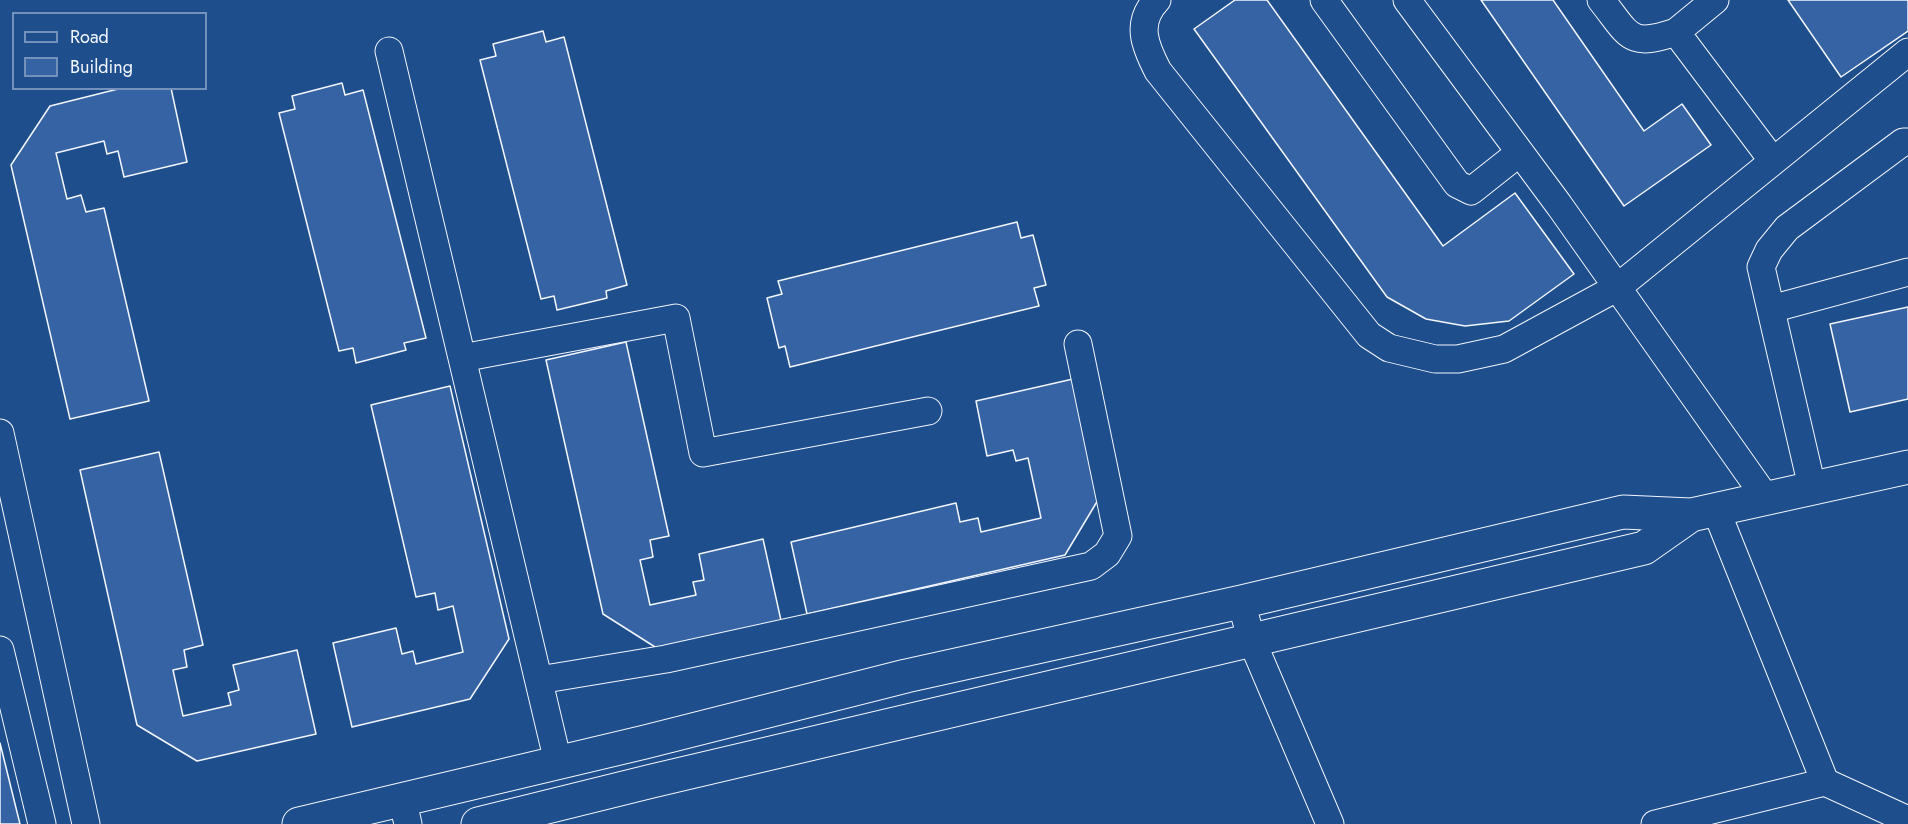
<!DOCTYPE html>
<html>
<head>
<meta charset="utf-8">
<style>
  body { margin:0 }
  #map { position:relative; width:1908px; height:824px; overflow:hidden; background:#1f4e8c; font-family:Jost,sans-serif }
  canvas { display:block }
  .legend { position:absolute; left:12px; top:12px; width:195px; height:78px; box-sizing:border-box; background:#1f4e8c; border:2px solid #7391ba; margin:0; padding:8px 10px; list-style:none; font-size:18px; color:#f2f6ff }
  .legend li { display:flex; align-items:center; gap:12px; height:30px }
  .legend b { width:30px; border:2px solid #7391ba }
</style>
</head>
<body>
<div id="map">
<canvas width="1908" height="824"></canvas>
<ul class="legend">
<li><b style="height:8px;background:#1f4e8c"></b>Road</li>
<li><b style="height:16px;background:#3563a3"></b>Building</li>
</ul>
</div>
<script>
const g = document.querySelector('canvas').getContext('2d');
g.lineJoin = 'round';
function fill(path, color) { g.fillStyle = color; g.fill(path, 'evenodd'); }
function stroke(path, color, width, dash) { g.strokeStyle = color; g.lineWidth = width; g.lineCap = dash ? 'butt' : 'round'; g.setLineDash(dash || []); g.stroke(path); }
const building = new Path2D(`
  M1235,0H1267L1443,246L1515,193L1574,274L1509,321L1465,326L1426,319L1387,297L1194,29Z
  M1481,0H1553L1644,131L1682,104L1711,145L1624,206Z
  M1788,0H1908V31L1841,77Z
  M543,31L546,42L564,37L627,285L606,291L607,298L557,310L554,296L541,299L480,60L496,56L493,44Z
  M342,83L345,95L363,90L426,338L404,343L406,350L356,363L353,348L339,351L279,113L295,109L292,96Z
  M122,88H171L187,162L124,177L118,151L107,154L104,141L56,153L67,199L81,195L86,212L104,208L149,401L70,419L11,165L50,106Z
  M1017,222L1021,238L1033,235L1046,285L1034,288L1039,306L790,367L785,346L779,348L767,298L782,294L778,281Z
  M1908,307V399L1850,412L1830,324Z
  M626,342L669,536L650,540L653,557L640,560L650,605L696,595L693,582L704,580L699,554L763,539L782,625L663,652L603,614L546,360Z
  M1073,379L1098,500L1065,555L807,614L791,542L956,503L960,522L978,518L981,532L1041,518L1028,458L1016,461L1013,450L987,456L976,401Z
  M450,386L509,639L470,699L352,727L333,643L396,628L402,654L413,651L416,664L463,652L453,606L438,610L435,593L416,597L371,405Z
  M159,452L203,645L184,650L187,667L173,670L183,716L231,705L228,693L239,690L233,665L297,650L316,734L197,761L137,725L80,470Z
  M0,743L17,812L20,824H0Z`);
fill(building, '#3563a3');
stroke(building, '#f2f6ff', 1.5);
const minor = new Path2D(`
  M1157,0C1135,23 1145,46 1158,71L1369,335L1389,348L1435,359H1458L1504,349L1618,287L1908,52
  M1324,0L1457,184L1471,191L1519,153
  M1407,0L1559,205L1766,498
  M1601,0C1630,36 1628,48 1676,32L1773,161
  M1676,32L1715,0
  M389,51L558,762
  M1771,309L1908,272
  M462,358L676,318L703,453L928,411
  M0,433L86,824
  M1812,487L1761,267L1769,250L1787,228L1903,142H1908
  M1716,510L1825,782L1908,820
  M1241,602L1252,641L1330,824
  M0,650L42,824
  M539,680L666,659L1091,566L1107,554L1118,536L1078,344
  M402,798L408,824
  M1655,824L1825,782`);
const secondary = new Path2D(`
  M299,824L645,742L906,676L1241,602L1623,512L1691,515L1908,467
  M478,824L652,781L1644,548L1691,515`);
stroke(minor, '#f2f6ff', 29);
stroke(secondary, '#f2f6ff', 35);
stroke(minor, '#1f4e8c', 27);
stroke(secondary, '#1f4e8c', 33);
</script>
</body>
</html>
